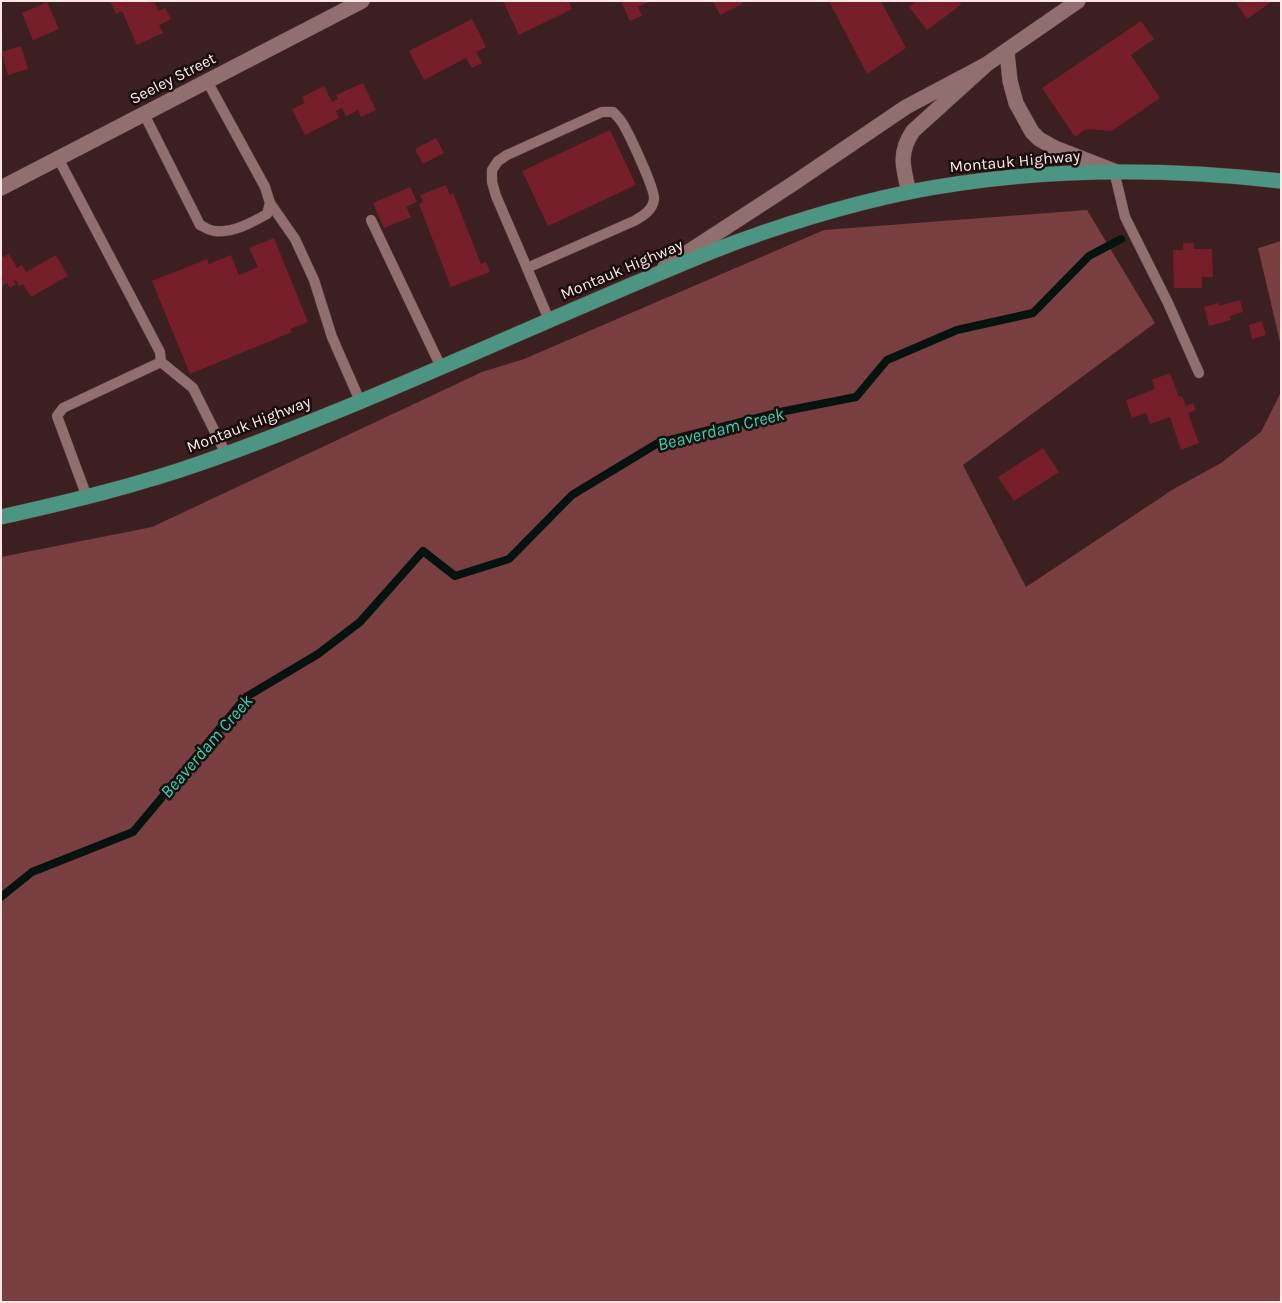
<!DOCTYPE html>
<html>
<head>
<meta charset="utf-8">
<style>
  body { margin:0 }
  #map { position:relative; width:1282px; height:1303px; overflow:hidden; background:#3c1f20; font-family:Karla,sans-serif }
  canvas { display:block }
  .frame { position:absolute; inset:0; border:2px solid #fce7e7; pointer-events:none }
</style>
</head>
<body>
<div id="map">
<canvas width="1282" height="1303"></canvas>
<div class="frame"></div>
</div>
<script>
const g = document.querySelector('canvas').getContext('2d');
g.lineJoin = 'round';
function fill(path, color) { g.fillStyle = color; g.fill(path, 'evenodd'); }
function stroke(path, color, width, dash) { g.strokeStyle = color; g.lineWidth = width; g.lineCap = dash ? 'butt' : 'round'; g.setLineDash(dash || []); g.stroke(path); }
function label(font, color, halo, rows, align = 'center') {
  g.font = font + ' Karla,sans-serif'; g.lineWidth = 5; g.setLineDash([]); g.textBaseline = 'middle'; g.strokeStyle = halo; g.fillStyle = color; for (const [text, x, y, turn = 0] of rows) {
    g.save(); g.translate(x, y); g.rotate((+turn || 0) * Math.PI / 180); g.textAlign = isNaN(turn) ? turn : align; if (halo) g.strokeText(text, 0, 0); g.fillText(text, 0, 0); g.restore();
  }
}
fill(new Path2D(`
  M1087,210L1155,323L963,465L1026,587L1172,490L1221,463L1261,432L1281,392V1302H1V557L152,527L482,372L524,359L824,230Z
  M1281,241V346L1258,248Z`), '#783e40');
stroke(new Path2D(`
  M1,897L32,872L133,832L246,697L318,654L360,622L423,551L455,576L509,559L572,495L658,443L785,411L856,397L887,360L957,330L1033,313L1089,256L1121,239`), '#04130e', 8);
fill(new Path2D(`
  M110,1H154L159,11L165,8L171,19L159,25L163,33L137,45L122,11L116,14Z
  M503,1H569L572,9L519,35Z
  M621,1H651L638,7L642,16L630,21Z
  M713,1H741L742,4L720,15Z
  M829,1H881L906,48L867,74Z
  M916,1H959L961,5L927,30L909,7Z
  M1235,1H1268L1270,3L1247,19Z
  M47,2L59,29L33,40L22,13Z
  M472,19L486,47L476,52L482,63L472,68L466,58L424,80L409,51Z
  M1141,21L1154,39L1131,55L1160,98L1112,131L1086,129L1075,137L1042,88Z
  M21,46L28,69L8,75L1,52Z
  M363,83L376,110L361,117L358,110L346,116L342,108L336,111L339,118L305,135L292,109L305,103L302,97L324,86L332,102L338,99L336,95Z
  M610,130L636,185L548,226L522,171Z
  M436,138L444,153L423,164L415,149Z
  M446,185L450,195L453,193L481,264L486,262L490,272L451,287L419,204L423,202L420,195Z
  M410,187L417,202L406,207L411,217L384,228L373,203Z
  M274,238L308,322L290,329L292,332L190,374L152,281L207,259L209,264L231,255L239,275L258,267L249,248Z
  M1183,243H1194V249H1212L1213,277H1202V288H1174L1173,250H1183Z
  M9,254L17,268L22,265L26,272L56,255L68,276L31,297L23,284L19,286L16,280L13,281L16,284L10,288L7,283L1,286V258Z
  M1240,300L1243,312L1230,316L1231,320L1209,326L1204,307L1219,303V306Z
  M1262,321L1266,335L1252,339L1249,325Z
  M1170,373L1179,397L1182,396L1186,406L1193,403L1196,410L1188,413L1199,443L1181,450L1170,417L1150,424L1146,413L1132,418L1126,400L1155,389L1152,380Z
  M1043,448L1059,472L1014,501L998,477Z`), '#751e29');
const service = new Path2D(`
  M144,114L200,225C204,227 210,231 215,231C233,233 251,223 267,214L270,203L265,187L207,81
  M58,158L160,352L161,362L63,408L57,416L87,497
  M1114,171L1125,217L1168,303L1199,373
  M270,203L295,239L314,280L332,337L360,401
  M371,220L441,367
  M527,268L496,196L492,182V170L498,161L507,155L602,112H613C616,115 619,118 621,121C628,131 655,189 654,199C653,210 643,216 634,221L527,268L549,320
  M161,362L193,388L226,454`);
const minor = new Path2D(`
  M1,188L362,1`);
const secondary = new Path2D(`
  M1007,52L1010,81L1016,103L1022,114L1032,132L1039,139L1055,148L1114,171
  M909,192C903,168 898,153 913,131L987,64L1078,1
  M665,267L791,185L906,107L987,64`);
const primary = new Path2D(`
  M1,517C68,502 135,486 201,463C375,402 542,320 713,251C777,226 842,206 909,192C1031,168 1157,167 1281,181`);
stroke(service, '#563e3e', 11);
stroke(minor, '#563e3e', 16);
stroke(secondary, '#563e3e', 16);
stroke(primary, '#563e3e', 16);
stroke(service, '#926f6f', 10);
stroke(minor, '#926f6f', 15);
stroke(secondary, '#926f6f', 15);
stroke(primary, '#4d9583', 15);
label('16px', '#fce7e7', '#1a0d0e', [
  ["Seeley Street",173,79,-27],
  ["Montauk Highway",1015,162,-5],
  ["Montauk Highway",622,270,-23],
  ["Montauk Highway",249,425,-21]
]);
label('italic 18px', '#1fdeb8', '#1a0d0e', [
  ["Beaverdam Creek",721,430,-14],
  ["Beaverdam Creek",207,747,-49]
]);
</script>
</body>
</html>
